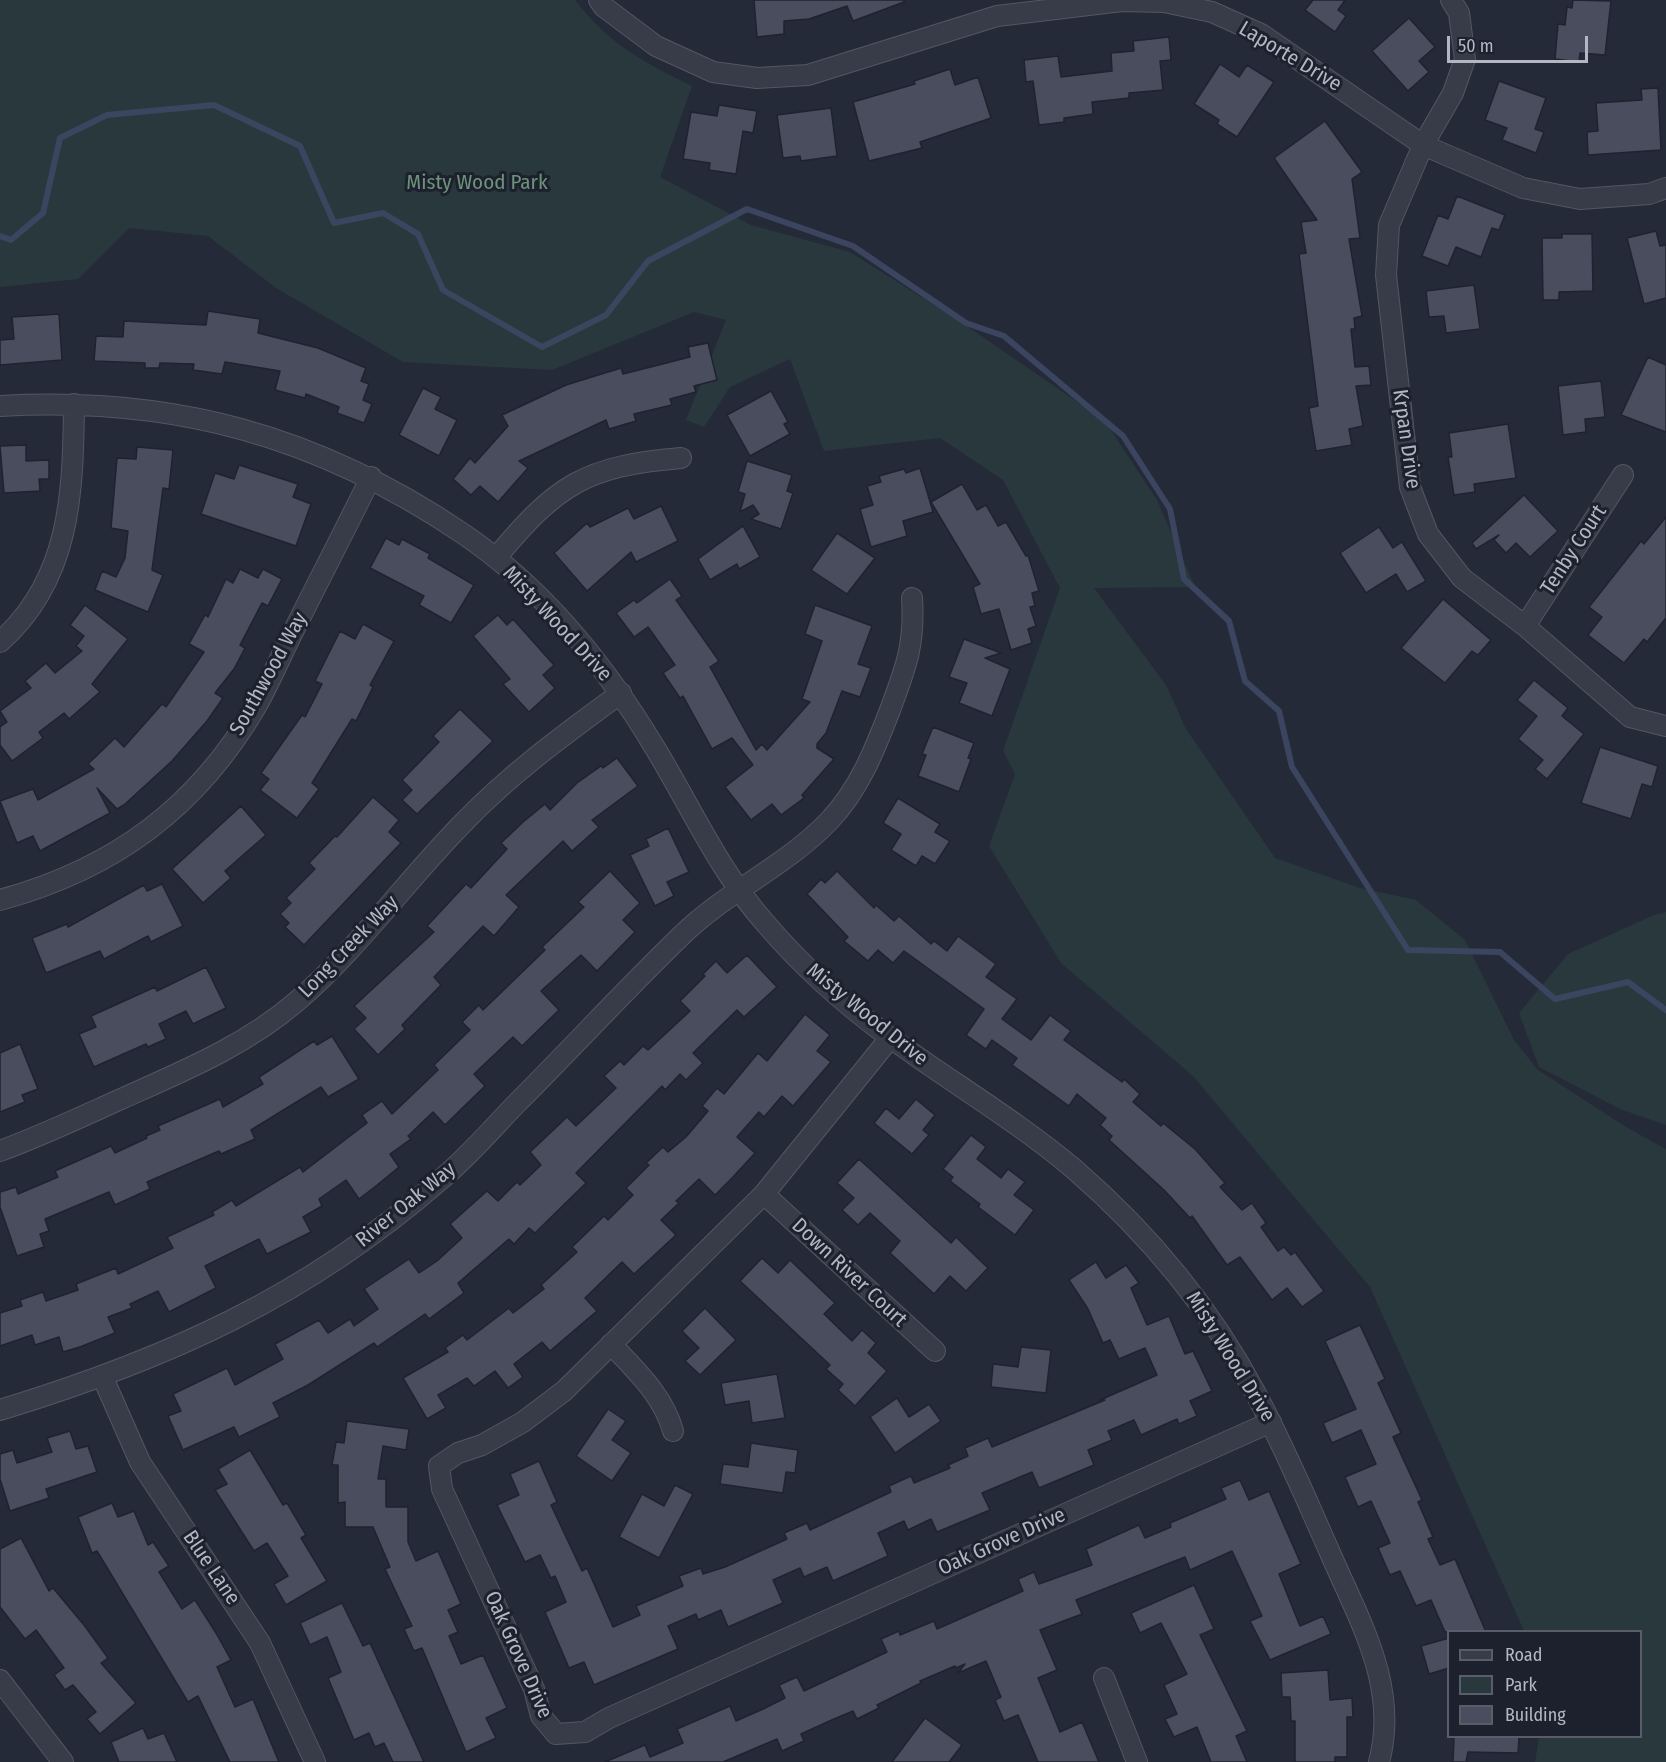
<!DOCTYPE html>
<html>
<head>
<meta charset="utf-8">
<style>
  body { margin:0 }
  #map { position:relative; width:1666px; height:1762px; overflow:hidden; background:#252a38; font-family:"Fira Sans Condensed",sans-serif }
  canvas { display:block }
  .legend { position:absolute; left:1447px; top:1630px; width:195px; height:108px; box-sizing:border-box; background:#1d212d; border:2px solid #595d69; margin:0; padding:8px 10px; list-style:none; font-size:18px; color:#b3b7c4 }
  .legend li { display:flex; align-items:center; gap:12px; height:30px }
  .legend b { width:30px; border:2px solid #595d69 }
  .scale { position:absolute; left:1447px; top:36px; width:141px; height:27px; box-sizing:border-box; border:3px solid #b3b7c4; border-top:0; padding-left:8px; font-size:18px; line-height:21px; white-space:nowrap; color:#b3b7c4; -webkit-text-stroke:4px #1d212d; paint-order:stroke }
</style>
</head>
<body>
<div id="map">
<canvas width="1666" height="1762"></canvas>
<ul class="legend">
<li><b style="height:8px;background:#383c48"></b>Road</li>
<li><b style="height:16px;background:#29383c"></b>Park</li>
<li><b style="height:16px;background:#494d5e"></b>Building</li>
</ul>
<div class="scale">50 m</div>
</div>
<script>
const g = document.querySelector('canvas').getContext('2d');
g.lineJoin = 'round';
function fill(path, color) { g.fillStyle = color; g.fill(path, 'evenodd'); }
function stroke(path, color, width, dash) { g.strokeStyle = color; g.lineWidth = width; g.lineCap = dash ? 'butt' : 'round'; g.setLineDash(dash || []); g.stroke(path); }
function label(font, color, halo, rows, align = 'center') {
  g.font = font + ' "Fira Sans Condensed",sans-serif'; g.lineWidth = 6; g.setLineDash([]); g.textBaseline = 'middle'; g.strokeStyle = halo; g.fillStyle = color; for (const [text, x, y, turn = 0] of rows) {
    g.save(); g.translate(x, y); g.rotate((+turn || 0) * Math.PI / 180); g.textAlign = isNaN(turn) ? turn : align; if (halo) g.strokeText(text, 0, 0); g.fillText(text, 0, 0); g.restore();
  }
}
fill(new Path2D(`
  M0,0H575C609,44 643,62 692,86L660,177L751,225L850,252L964,324L1105,421L1157,500L1195,587L1094,588L1166,685L1186,729L1275,858L1360,888L1416,900L1465,940L1514,1040L1538,1070L1626,1127L1666,1149V1762H1535L1539,1737L1640,1736V1632L1524,1631L1370,1287L1193,1076L1061,963L989,846L1015,774L1003,751L1060,588L1003,480L940,438L824,451L790,359L730,387L704,427L686,420L726,320L694,312L552,370L403,362L276,288L208,236L129,228L78,279L0,287Z
  M1666,912V1125L1620,1109L1539,1067L1519,1013L1568,954L1654,915Z`), '#29383c');
stroke(new Path2D(`
  M0,236L11,240L43,213L60,138L107,115L214,105L300,146L334,223L383,213L418,234L443,290L542,347L606,315L648,261L747,209L853,246L966,323L1004,336L1123,436L1170,509L1184,579L1229,621L1245,681L1279,711L1292,767L1408,950L1500,952L1555,999L1628,982L1666,1010`), '#3c455f', 6);
const building = new Path2D(`
  M754,0H904V2L853,21L847,6L809,19L784,21V34L757,37Z
  M1313,0H1345L1338,10L1346,16L1335,32L1305,10Z
  M1573,0L1611,1L1605,55L1580,53L1579,62L1555,59L1558,24L1565,25L1567,7L1572,8Z
  M1409,18L1435,47L1419,61L1429,72L1408,91L1372,51Z
  M1169,37L1171,60L1160,61L1163,90L1129,93V98L1092,102L1093,114L1064,118V122L1039,125L1033,81L1026,82L1024,60L1058,56L1061,77L1112,71L1111,53L1134,51L1133,41Z
  M1220,64L1239,77L1247,65L1274,82L1237,137L1217,124L1219,120L1194,104Z
  M950,69L955,85L978,77L991,118L920,142L922,148L869,161L853,102L915,84L914,81Z
  M1499,81L1546,98L1535,129L1544,132L1536,153L1502,140L1507,128L1485,120Z
  M1658,88L1661,150L1588,155L1587,132L1598,131L1596,103L1642,100L1641,89Z
  M719,105L757,111L753,133L743,131L736,174L709,170L710,163L683,159L691,112L717,116Z
  M831,108L837,156L801,161L800,156L783,158L777,115Z
  M1325,121L1362,172L1352,179L1360,238L1349,239L1362,316L1354,318L1355,329H1351L1355,367L1369,366L1371,385L1356,386L1363,426L1349,429L1352,445L1316,451L1309,408L1318,406L1299,254L1306,253L1301,222L1317,220L1274,158Z
  M1457,196L1505,215L1499,230L1492,228L1481,257L1456,247L1448,266L1422,256L1438,215L1448,219Z
  M1656,231L1660,246L1666,245V298L1644,304L1627,238Z
  M1562,234H1592L1593,291L1559,292V300H1543L1542,238H1562Z
  M1474,285L1480,329L1446,333L1444,316L1429,317L1426,291Z
  M208,311L260,319L258,333L318,348L366,368L361,381L369,384L363,400L372,404L364,423L337,413L339,407L306,394L305,398L275,390L280,371L225,362L222,374L193,370L194,364L160,363L159,368H145V363L94,361L96,336L123,337L124,321L206,325Z
  M59,314L62,360L0,365V340L14,339L12,317Z
  M708,343L717,380L694,386L696,392L670,399L672,405L634,414L636,421L609,429L606,420L519,461L528,468L498,502L480,486L471,495L453,479L470,458L475,463L508,426L502,415L566,385L621,368L623,374L690,357L688,347Z
  M1648,357L1666,365V432L1621,415Z
  M1601,381L1605,417L1585,419L1586,432L1563,435L1558,386Z
  M423,388L441,397L435,409L457,420L439,456L399,435Z
  M771,391L788,422L784,424L790,434L750,456L727,415Z
  M1508,424L1516,478L1474,484L1475,492L1454,495L1448,457H1452L1449,433Z
  M26,445V461L49,460V479H39L40,491L4,493L0,446Z
  M137,447L173,450L169,489L163,488L152,570L163,575L148,612L95,590L102,571L116,577L125,558L128,531L111,528L117,458L136,459Z
  M747,461L792,475L787,491L793,493L781,529L751,519L759,514L753,505L740,512L745,494L738,492Z
  M239,465L298,484L293,497L311,504L296,546L201,514L215,473L234,479Z
  M920,468L933,512L903,521L907,536L871,547L860,509L873,505L867,486L881,482L879,476L904,469L906,473Z
  M962,484L977,510L986,505L998,526L1006,522L1026,556L1028,555L1039,591L1032,593L1035,606L1030,607L1036,626L1028,629L1032,643L1011,650L999,609L981,614L973,587L980,584L931,502Z
  M1524,495L1558,531L1530,557L1516,543L1506,553L1494,540L1499,535L1476,549L1472,543Z
  M661,506L678,541L636,562L631,552L587,591L554,553L587,523L590,527L628,508L634,519Z
  M1666,517V618L1647,642L1644,639L1624,663L1588,635L1602,617L1589,607L1641,541L1644,544Z
  M743,526L760,557L739,569L737,564L710,580L698,559Z
  M1379,527L1393,548L1402,542L1426,581L1407,592L1396,574L1366,593L1340,553Z
  M837,533L875,558L847,594L811,570Z
  M386,538L399,545L402,539L430,554L428,558L474,585L451,623L419,605L424,596L370,568Z
  M240,569L258,578L263,569L282,579L268,606L262,603L240,645L245,648L234,669L215,693L223,698L207,721L172,761L124,805L117,809L97,788L110,813L40,851L33,836L17,843L0,801L33,789L38,800L94,769L88,764L115,738L124,747L162,704L166,707L204,652L189,644L205,615L208,617L226,579L233,583Z
  M670,579L682,596L676,600L719,661L710,667L756,750L762,744L767,750L810,702L802,699L822,641L805,634L815,605L872,626L858,664L871,668L860,697L842,691L826,733L817,744V748L834,759L802,795L804,798L781,815L772,804L751,820L725,787L753,765L732,738L712,749L683,696L680,698L663,673L675,665L648,627L634,637L616,613L634,600L637,603Z
  M1443,599L1491,640L1478,655L1472,651L1445,683L1401,648Z
  M85,605L128,639L92,684L100,692L69,719L64,713L39,732L43,738L12,761L0,745V727L7,722L0,711L31,688L25,681L46,663L55,673L82,651L76,646L84,636L70,625Z
  M498,615L507,625L513,619L554,665L543,675L555,688L529,712L503,684L510,679L473,636Z
  M363,624L394,641L370,685L373,687L356,721L352,719L312,783L319,789L297,818L260,790L269,779L261,773L302,715L305,717L322,684L315,681L340,631L355,639Z
  M964,639L1001,653L985,658L1010,669L992,716L959,703L967,683L949,677Z
  M1534,680L1568,708L1562,716L1584,734L1547,779L1535,769L1543,760L1518,739L1537,716L1517,700Z
  M460,709L493,741L417,814L402,800L412,790L402,780L439,742L433,736Z
  M933,727L974,743L968,758L971,759L959,792L918,776L926,755L922,754Z
  M1600,747L1658,766L1652,787L1642,784L1631,819L1581,803Z
  M617,758L638,786L592,820L599,827L572,851L563,841L506,895L519,907L494,936L483,926L434,977L441,985L402,1025L405,1029L378,1055L354,1029L366,1018L354,1006L434,932L427,926L466,884L471,888L507,849L501,843L523,822L545,804L550,810L577,783L601,766L603,768Z
  M373,797L399,820L389,832L401,843L304,945L285,927L289,923L280,914L291,903L286,898L315,869L309,863L335,836L337,837Z
  M898,798L940,824L935,832L950,841L935,864L922,856L916,866L891,850L901,834L883,823Z
  M241,806L266,835L225,871L231,878L203,903L172,869Z
  M668,828L689,872L667,882L674,896L655,906L630,855L649,846L646,839Z
  M610,871L640,903L623,920L635,932L597,971L581,955L541,991L559,1010L522,1046L513,1037L474,1074L485,1086L445,1125L433,1112L408,1136L411,1139L390,1154L399,1167L376,1186L359,1199L346,1180L319,1199L322,1206L303,1217L311,1232L267,1254L259,1239L205,1266L216,1288L169,1312L158,1291L130,1304L132,1308L108,1317L115,1333L80,1347L63,1352L59,1337L35,1345L32,1335L0,1346V1313L22,1306L20,1300L43,1292L46,1301L78,1290L76,1284L116,1268L118,1274L173,1248L167,1237L214,1215L212,1212L232,1200L236,1206L300,1167L303,1172L367,1123L362,1115L382,1101L392,1114L438,1070L434,1065L470,1030L462,1022L479,1005L483,1010L545,950L542,947L584,907L578,902Z
  M837,871L874,908L876,905L894,921L899,916L931,944L934,941L947,951L958,936L996,964L986,977L1017,999L1002,1019L1031,1040L1050,1015L1071,1031L1064,1040L1122,1082L1124,1079L1140,1094L1133,1102L1161,1126L1163,1123L1195,1149L1225,1183L1220,1187L1242,1210L1252,1203L1266,1223L1261,1227L1278,1251L1284,1247L1291,1255L1295,1252L1324,1291L1302,1307L1287,1288L1272,1300L1240,1257L1227,1265L1192,1216L1190,1218L1164,1190L1109,1140L1112,1136L1100,1125L1106,1118L1077,1094L1069,1106L1012,1065L1017,1058L992,1040L986,1049L966,1035L984,1009L904,951L893,963L878,950L868,961L844,941L848,937L807,894L821,879L825,883Z
  M162,884L183,926L151,942L148,936L104,959L100,951L46,973L32,938L67,924L68,927L144,885L147,891Z
  M747,955L777,987L744,1017L737,1010L693,1053L703,1063L686,1080L680,1074L665,1090L662,1086L576,1173L586,1183L535,1233L529,1228L514,1244L509,1239L458,1283L464,1293L429,1319L425,1314L377,1347L374,1343L308,1385L273,1403L280,1417L239,1437L234,1427L183,1450L168,1416L181,1411L173,1394L227,1368L235,1385L283,1359L275,1344L319,1320L328,1333L350,1319L354,1326L378,1309L364,1289L409,1259L419,1273L437,1261L462,1238L450,1224L487,1191L498,1201L517,1182L520,1185L541,1165L530,1152L567,1117L576,1126L616,1088L604,1076L620,1061L624,1065L643,1046L648,1050L690,1011L680,1001L705,976L703,974L716,961L727,973Z
  M206,967L226,1008L193,1024L186,1011L159,1024L166,1039L148,1047L146,1044L94,1067L79,1034L96,1027L91,1016L155,987L157,991Z
  M805,1014L830,1035L817,1051L831,1062L793,1106L782,1096L764,1117L759,1112L737,1137L755,1153L733,1177L715,1195L699,1179L676,1201L679,1203L661,1220L676,1235L634,1274L622,1262L585,1298L597,1311L550,1351L542,1342L514,1364L523,1377L508,1388L495,1371L474,1386L467,1378L438,1395L446,1408L427,1419L403,1378L448,1352L445,1348L463,1335L467,1340L509,1308L513,1313L544,1289L541,1285L577,1252L572,1247L604,1216L608,1220L633,1195L626,1188L649,1165L646,1163L663,1147L668,1152L686,1137L708,1111L702,1106L717,1088L724,1094L758,1053L767,1061Z
  M332,1036L359,1079L328,1097L321,1087L251,1130L255,1139L221,1154L219,1151L147,1182L150,1189L115,1205L109,1192L45,1219L49,1231L40,1234L44,1247L17,1256L0,1207V1192L16,1187L18,1194L58,1177L55,1171L111,1146L115,1153L147,1138L146,1136L160,1130L158,1126L220,1099L223,1107L263,1084L259,1077L314,1041L317,1045Z
  M20,1044L38,1089L22,1095L25,1102L0,1112V1053Z
  M916,1099L935,1115L923,1130L929,1135L912,1154L874,1123L886,1108L899,1119Z
  M971,1135L986,1147L977,1159L1001,1178L1008,1169L1025,1182L1014,1195L1034,1210L1015,1235L978,1207L980,1204L950,1181L953,1177L943,1169Z
  M859,1159L951,1243L956,1237L988,1268L966,1291L950,1276L934,1294L890,1253L900,1241L870,1213L858,1225L842,1210L854,1198L837,1183Z
  M762,1258L778,1273L790,1260L835,1303L824,1314L852,1341L862,1330L876,1343L868,1353L887,1371L855,1406L838,1390L843,1384L826,1369L830,1365L740,1281Z
  M1096,1262L1106,1278L1126,1265L1139,1283L1131,1288L1147,1325L1169,1316L1185,1354L1193,1351L1212,1391L1190,1401L1197,1416L1179,1424L1177,1419L1141,1435L1134,1420L1108,1431L1112,1440L1088,1450L1094,1465L1039,1488L1032,1472L982,1493L990,1510L937,1532L931,1519L908,1530L904,1521L878,1533L888,1556L833,1581L827,1567L804,1577L800,1568L773,1580L783,1603L728,1627L721,1610L698,1620L696,1614L668,1626L678,1649L594,1685L584,1662L569,1668L545,1612L566,1602L555,1576L551,1578L540,1555L525,1562L497,1505L519,1495L510,1474L539,1461L557,1502L551,1505L582,1571L587,1568L613,1627L640,1615L636,1606L683,1586L679,1576L701,1568L703,1574L725,1567L787,1539L784,1533L807,1523L810,1530L891,1492L889,1486L911,1476L914,1483L950,1468L948,1465L968,1456L965,1448L988,1438L992,1447L1105,1400H1100L1157,1375L1145,1348L1119,1359L1110,1340L1103,1343L1088,1309L1069,1280Z
  M705,1308L736,1340L700,1375L685,1361L699,1348L682,1331Z
  M1360,1325L1385,1379L1378,1383L1401,1433L1393,1437L1422,1500L1418,1502L1433,1537L1428,1539L1440,1565L1455,1559L1486,1632H1445L1431,1600L1416,1606L1400,1571L1390,1575L1378,1548L1390,1543L1371,1501L1358,1507L1345,1477L1376,1464L1361,1430L1332,1443L1323,1423L1356,1409L1325,1341Z
  M1021,1347L1051,1350L1046,1393L991,1387L993,1364L1018,1367Z
  M777,1374L785,1418L752,1423L749,1401L725,1405L721,1383Z
  M897,1398L909,1417L929,1404L941,1421L895,1453L870,1417Z
  M608,1409L626,1421L612,1440L631,1453L612,1481L576,1456Z
  M347,1421L409,1429L406,1450L383,1446L378,1479H386V1507H408V1542L416,1561L438,1551L461,1604L448,1610L458,1632L449,1636L461,1664L483,1655L507,1708L486,1718L496,1738L466,1752L422,1648L414,1651L404,1629L412,1626L385,1569L390,1567L373,1527H345V1502L338,1503V1465H332L336,1442L344,1443Z
  M70,1431L76,1449L88,1446L97,1472L46,1489L49,1498L10,1511L0,1479V1454L13,1450L17,1463L52,1452L47,1438Z
  M751,1443L798,1450L795,1473L786,1472L783,1493L720,1484L723,1464L748,1467Z
  M250,1450L283,1505L287,1503L306,1535L301,1538L327,1581L286,1605L274,1584L288,1576L267,1543L254,1551L215,1490L227,1484L218,1469Z
  M1240,1480L1249,1500L1269,1491L1301,1564L1279,1574L1300,1626L1323,1616L1331,1634L1270,1660L1250,1621L1262,1616L1232,1551L1190,1570L1185,1557L1076,1600L1082,1614L1040,1630L1057,1670L1038,1678L1060,1732L1082,1722L1099,1762H1038L1018,1715L1004,1721L995,1700L1001,1697L986,1661L958,1673L965,1664L956,1668L955,1666L920,1681L921,1683L877,1705L879,1708L857,1719L853,1711L834,1719L801,1734L804,1741L782,1751L777,1739L723,1762H605L645,1745L650,1757L683,1743L677,1729L730,1706L736,1721L763,1709L785,1698L779,1685L797,1677L804,1691L887,1652L881,1639L899,1631L900,1635L934,1621L937,1629L1023,1591L1018,1579L1034,1572L1039,1584L1092,1565L1086,1549L1139,1525L1145,1538L1171,1527L1170,1523L1226,1499L1221,1488Z
  M675,1485L693,1494L659,1558L619,1537L642,1494L664,1506Z
  M112,1503L118,1517L134,1511L148,1545L153,1542L169,1566L159,1572L182,1609L195,1600L216,1633L231,1660L217,1667L235,1707L253,1699L279,1762H230L198,1696L188,1702L97,1551L92,1553L78,1517Z
  M21,1538L49,1591L53,1588L84,1625L108,1658L101,1663L136,1703L100,1734L87,1719L96,1712L73,1685L65,1690L54,1675L64,1668L36,1630L25,1639L0,1607V1549Z
  M1194,1585L1214,1629L1200,1635L1247,1731L1236,1736L1247,1762H1211L1197,1727L1174,1737L1165,1719L1177,1714L1164,1685L1187,1674L1161,1623L1140,1633L1131,1613Z
  M342,1603L363,1646L370,1643L424,1762H393L384,1743L375,1747L369,1733L354,1740L328,1678L341,1672L327,1637L310,1645L300,1623Z
  M1449,1638V1668L1429,1674L1421,1646Z
  M1328,1670L1330,1700L1352,1698L1353,1717H1347V1757H1335V1762H1295V1721H1291L1290,1697H1282L1281,1673Z
  M925,1718L962,1745L949,1762H892Z
  M143,1728L148,1739L164,1733L177,1762H119L111,1742Z
  M1454,1737H1519L1518,1753L1468,1752L1466,1762H1453Z`);
fill(building, '#494d5e');
stroke(building, '#1f232f', 1.5);
const minor = new Path2D(`
  M599,0L604,7L656,46L713,72L757,78L808,75L997,16L1122,1L1164,2L1212,12L1261,34L1423,145L1523,188L1580,199L1649,194L1666,188
  M1451,0L1459,13L1465,59L1453,93L1423,145L1389,225L1386,275L1410,487L1428,534L1462,578L1525,626L1630,717L1666,726
  M0,406C174,396 318,436 462,533C542,587 606,666 655,748C691,807 719,871 766,924C802,966 843,1003 888,1036C949,1081 1016,1120 1074,1169C1148,1233 1211,1309 1256,1394C1284,1446 1307,1501 1331,1555C1360,1622 1399,1687 1379,1762
  M496,558C557,484 586,466 681,458
  M1525,626L1623,475
  M0,642C71,579 73,493 74,404
  M0,900C114,869 197,808 257,705C271,680 282,653 295,628C320,578 346,528 371,477
  M890,1038L764,1194L564,1391L523,1422L482,1445L458,1453L439,1466L442,1489L534,1689L541,1716L556,1734L585,1732L609,1718L1271,1422
  M0,1151C41,1136 81,1117 121,1099C181,1072 245,1046 296,1002C358,949 405,882 463,823C511,773 565,734 621,693
  M764,1194L935,1351
  M611,1344C636,1371 663,1395 673,1431
  M103,1378L140,1462L260,1643L315,1762
  M0,1410C167,1359 306,1297 439,1181C467,1158 491,1130 516,1104C572,1048 625,990 682,935C726,892 786,866 829,821C859,790 875,749 890,710C906,667 915,645 912,598
  M1104,1678L1137,1762
  M0,1680L63,1762`);
stroke(minor, '#535763', 22);
stroke(minor, '#383c48', 20);
label('21px', '#b3b7c4', '#1d212d', [
  ["Laporte Drive",1290,57,31],
  ["Krpan Drive",1406,439,82],
  ["Tenby Court",1574,550,-57],
  ["Misty Wood Drive",557,624,47],
  ["Southwood Way",269,674,-61],
  ["Long Creek Way",349,947,-46],
  ["Misty Wood Drive",867,1015,39],
  ["River Oak Way",406,1205,-39],
  ["Down River Court",849,1273,43],
  ["Misty Wood Drive",1230,1357,58],
  ["Oak Grove Drive",1002,1542,-24],
  ["Blue Lane",211,1568,56],
  ["Oak Grove Drive",518,1655,66]
]);
label('21px', '#6d937b', '#1d212d', [
  ["Misty Wood Park",477,183]
]);
</script>
</body>
</html>
